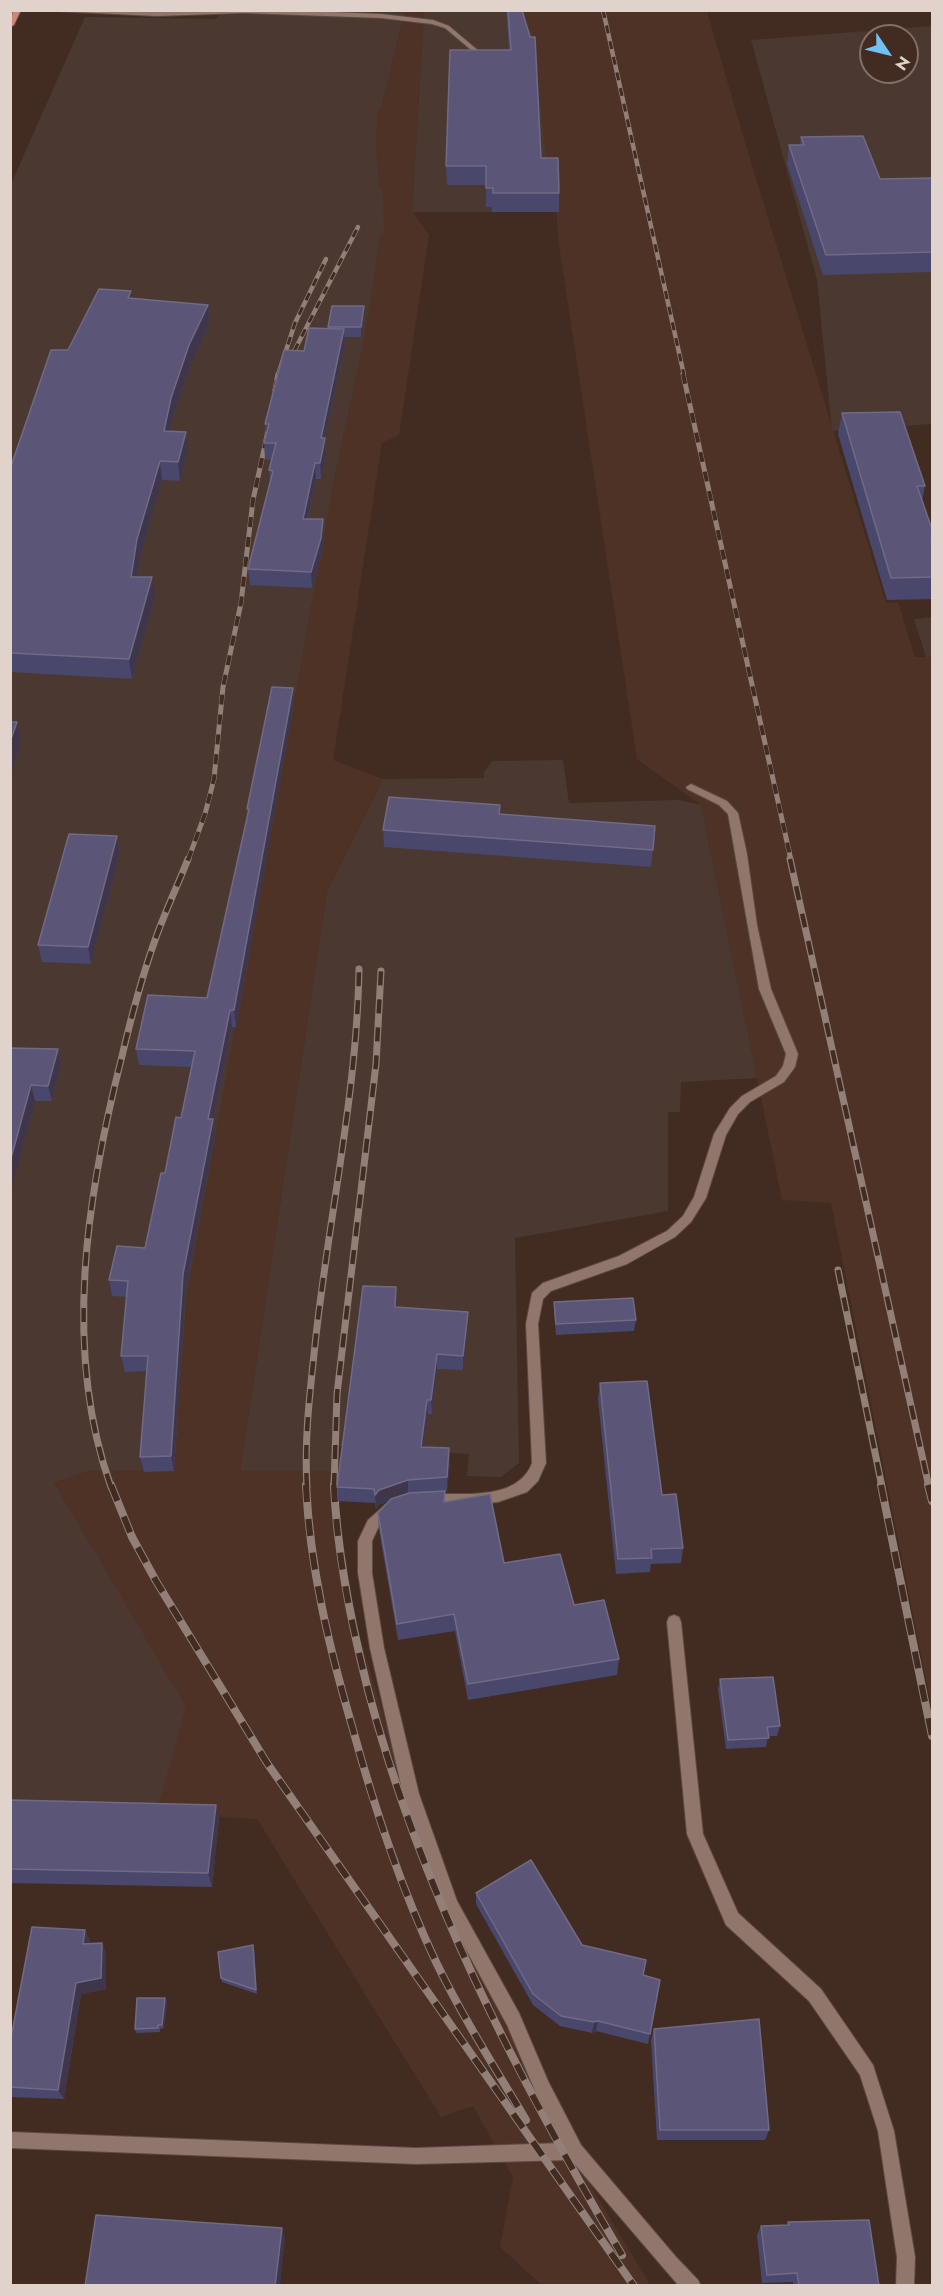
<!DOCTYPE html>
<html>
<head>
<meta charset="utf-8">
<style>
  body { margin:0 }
  #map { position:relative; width:943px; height:2296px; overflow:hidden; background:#422c22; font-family:Jost,sans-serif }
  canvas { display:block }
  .frame { position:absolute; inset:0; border:12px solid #e1d2cc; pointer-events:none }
  .north { position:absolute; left:859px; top:24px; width:60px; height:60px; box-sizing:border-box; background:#422c22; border:2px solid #826e66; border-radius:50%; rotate:125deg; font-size:16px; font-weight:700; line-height:24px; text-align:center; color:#e1d2cc }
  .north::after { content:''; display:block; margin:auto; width:21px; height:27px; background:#70c2f4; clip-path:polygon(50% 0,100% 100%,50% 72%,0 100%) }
</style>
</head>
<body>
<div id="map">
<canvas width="943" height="2296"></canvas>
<div class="frame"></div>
<div class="north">N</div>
</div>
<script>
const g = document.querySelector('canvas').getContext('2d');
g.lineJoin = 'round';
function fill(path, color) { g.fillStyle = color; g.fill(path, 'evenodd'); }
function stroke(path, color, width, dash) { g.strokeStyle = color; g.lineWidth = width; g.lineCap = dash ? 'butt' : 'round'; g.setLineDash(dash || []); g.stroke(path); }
fill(new Path2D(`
  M405,11H424L412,211L429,235L399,435L382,443L333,760L383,779L327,891L240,1470L336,1471L333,1501L346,1591L436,1889L566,2144L650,2285H542L500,2247L513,2177L473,2106L441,2117L257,1819L156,1814L54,1483L93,1470H174L187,1295L335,476L364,341L381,234L383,190H380L376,145L378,109H381Z
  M507,11H707L744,139L886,603L898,602L915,657H932V1710L831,1203L782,1200L701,805L637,759L558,238L555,185H549L533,32L507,29Z`), '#4e3225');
fill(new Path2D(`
  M120,10L405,11L381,109L378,110L376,145L380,190H383L384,233L381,234L364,341L335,476L187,1295L174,1470H93L54,1483L186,1707L156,1814L11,1806V184L85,17L216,19L219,15H262Z
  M424,11H507V29L533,31L549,184L557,212H412Z
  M932,26V424L832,431L817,280L751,40ZM871,36H907V72H871Z
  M932,617V657H926L914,619Z
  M563,760L569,803L679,800L701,805L757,1078L681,1082L680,1112H668V1211L515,1238L519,1463L501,1477L467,1476L469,1454L339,1446L336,1471H240L327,891L383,779L484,778V772L492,761Z`), '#4b3831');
const service = new Path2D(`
  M34,10L157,12L283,10L381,14L433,20L449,26L487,58L482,59L445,28L432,24L381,18L244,13L157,16Z
  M691,784L727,801L738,813L747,854L757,925L771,989L798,1054L795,1067L784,1082L750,1102L738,1114L726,1135L706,1198L691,1222L675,1237L627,1264L551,1291L543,1299L538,1324L546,1463L538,1481L527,1492L498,1502L469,1505L430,1506L425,1504L423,1500L425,1496L430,1494C463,1493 518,1501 532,1463L526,1324L532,1293L543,1283L619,1256L667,1231L683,1216L694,1197L714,1134L730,1108L742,1096L776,1076L783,1066L786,1054L759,989L728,814L719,805L687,789L686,787Z
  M390,1503L395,1505L397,1509L395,1513L378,1528L372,1541V1573L384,1648L419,1794L457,1901L519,2013L548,2081L581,2145L676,2257L698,2280L701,2286H679L571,2160L416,2164L10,2148V2132L416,2148L562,2143L536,2093L507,2025L445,1911L403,1794L370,1648L358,1573V1541L368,1520L385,1505Z
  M674,1615L679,1617L681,1622L703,1834L738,1913L821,1989L873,2065L894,2131L915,2257L914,2286H896L897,2257L878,2131L860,2075L809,2001L726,1925L687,1834L667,1622L669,1617Z`);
const primary = new Path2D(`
  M13,10H21L14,25L10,27Z`);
stroke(service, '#5c4941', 2);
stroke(primary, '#5c4941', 2);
fill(service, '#91776b');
fill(primary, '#cf867a');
const railFar3 = new Path2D(`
  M603,10L684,375
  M287,365L358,227
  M278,375L295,323L326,259`);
const railFar2 = new Path2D(`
  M683,374L791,860
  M275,390L278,374
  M188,860L205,814L214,779L223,687L241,603L253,500L268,431`);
const railFar1 = new Path2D(`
  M790,859L929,1487
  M838,1270L882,1487
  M111,1487C62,1350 87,1194 122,1056C131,1018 141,980 154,943C164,914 177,887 188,859
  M307,1487C304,1440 310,1392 315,1345C328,1220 357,1095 359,969
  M334,1487L337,1394L376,1064L381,971`);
const rail = new Path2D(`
  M111,1485L132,1537L156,1581L267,1763L634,2286
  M306,1485C310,1568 329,1647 352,1726C374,1807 400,1886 436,1962C462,2016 495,2068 526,2120
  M334,1485C337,1555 351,1623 368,1690C421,1892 517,2076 622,2255
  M881,1485L932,1736
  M928,1485L932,1501`);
stroke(railFar3, '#928078', 4.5);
stroke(railFar2, '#928078', 5);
stroke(railFar1, '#928078', 7);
stroke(rail, '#928078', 8);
stroke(railFar3, '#422c22', 3, [8]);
stroke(railFar2, '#422c22', 4, [10]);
stroke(railFar1, '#422c22', 4.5, [14]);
stroke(rail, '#422c22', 6, [17]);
fill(new Path2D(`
  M506,10H522L541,158L559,193V212H492V207H486V185H447L446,166L509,50Z
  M801,137L880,179L933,178V272L823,275L787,164L789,145H800Z
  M132,298L208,305L210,323L191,364L173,417L170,431L188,451L180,481L162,480L140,558L137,577L155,597L132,679L10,672V469L68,350Z
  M364,306V316L361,337H344L345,345L325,438L326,454L321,479H316L308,519H323L324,536L322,554L312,588L250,585L248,569L270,482L269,470L272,460L265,459L264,443L266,433L265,424L328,329V327Z
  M842,413L925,486L922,501L933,532V599L887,600L838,434Z
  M294,704L236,1027H232L213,1122L215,1136L186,1289L174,1471L144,1472L140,1457L147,1371L125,1372L121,1356L127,1297L112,1296L109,1280L145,1248L165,1173L181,1118L192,1067L139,1065L136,1049L207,998L248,818L247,809Z
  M500,805V814L655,826L651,867L384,847L383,830Z
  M117,836L120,853L91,964L42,962L38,945Z
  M10,1048L58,1049L61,1065L52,1101H35Z
  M397,1302L396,1307L468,1327L463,1370L437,1369L432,1414H428L423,1447L449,1448L450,1462L447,1491H445V1502L504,1563L574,1605L619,1659L617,1675L468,1700L455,1631L398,1640L379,1530L378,1513L390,1501L380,1504L376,1509L375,1503L338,1501L337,1487Z
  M554,1302L636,1320L634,1331L556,1335L554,1313Z
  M600,1383L662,1495L683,1548L681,1563L651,1564L650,1572L616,1574L598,1399Z
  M720,1679L780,1726L777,1736H768L766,1747L726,1749L718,1689Z
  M10,1800L219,1819L212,1887L10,1883Z
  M476,1893L643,1975L650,2034L648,2044L596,2031L592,2033L560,2026L533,2005L476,1904Z
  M85,1930L90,1941L89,1944L102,1943L106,1955V1989L81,1994L64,2099L10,2097V2043Z
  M254,1949L257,1994L222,1982L221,1978Z
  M165,1998L167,2002L164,2028L160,2029V2032L136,2033L135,2029Z
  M654,2029L769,2130L765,2140H657L651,2040Z
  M788,2222L879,2286H793V2282L762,2283L757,2235L761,2226L787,2225Z`), '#4a476d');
fill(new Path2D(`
  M208,305L210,323L191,364L173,417L166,450L164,431L171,398L189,345Z
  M364,306V316L361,337V327Z
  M344,329L345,345L325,438L326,454L321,479L320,463L321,438Z
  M186,432L188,451L180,481L178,462Z
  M160,461L162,480L140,558L134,596L131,577L137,539Z
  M315,463L316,479L304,536L303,519Z
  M323,519L324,536L322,554L312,588L311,572Z
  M152,577L155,597L132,679L129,659Z
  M293,688L294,704L236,1027L234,1010Z
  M17,722L21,742L10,777V742Z
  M117,836L120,853L91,964L88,947Z
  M230,1010L232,1027L213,1122L215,1136L186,1289L174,1471L171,1456L183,1274L208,1119Z
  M58,1049L61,1065L52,1101L48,1086Z
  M31,1085L35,1101L10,1194V1162Z
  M396,1287L397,1302L395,1321V1307Z
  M468,1312V1327L463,1370V1356Z
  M437,1354V1369L432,1414L431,1400Z
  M427,1400L428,1414L421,1461V1447Z
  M449,1448L450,1462L447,1491V1477Z
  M408,1480V1494L380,1504L376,1509L375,1495L379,1490Z
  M216,1805L219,1819L212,1887L208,1873Z
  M85,1930L90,1941L88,1955L83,1944Z
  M102,1943L106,1955V1989L81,1994L64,2099L58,2090L76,1983Z
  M253,1945L254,1949L257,1994L256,1990Z
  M165,1998L167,2002L164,2028L162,2025Z
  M598,2021L596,2031L592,2033L594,2022Z
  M282,2228L285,2239L280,2286H275Z`), '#40364b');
const building = new Path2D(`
  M508,10H522L530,37H535L541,158H558L559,193H493V188H486V166H446L450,50H511Z
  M863,136L880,179L933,178V252L826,255L789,145H804L801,137Z
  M99,289L131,291L128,298L208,305L189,345L171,398L164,431L186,432L178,462L160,461L137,539L131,577H152L129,659L10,653V469L51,350H68Z
  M332,306H364L361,327H328Z
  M309,328L344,329L321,438H325L320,463H315L303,519H323L321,538L311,572L248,569L273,471L269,470L276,443H264L269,424H265L284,350L304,351Z
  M900,412L925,486H917L933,532V539H931L933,545V577L891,578L842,413Z
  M272,687L293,688L234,1010H230L208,1119H213L183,1274L171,1456L140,1457L148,1356H121L128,1281L109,1280L117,1246L145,1248L161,1173H165L176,1117L181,1118L195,1051L136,1049L148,995L207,998L249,809H247Z
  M10,722H17L10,742Z
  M389,797L500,805L499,814L655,826L653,850L383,830Z
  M69,834L117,836L88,947L38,945Z
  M10,1048L58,1049L48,1086L31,1085L10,1162Z
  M363,1286L396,1287L395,1307L468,1312L463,1356L437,1354L431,1400H427L421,1447L449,1448L447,1477L408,1480L379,1490L375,1495L374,1489L337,1487Z
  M633,1298L636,1320L556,1324L554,1302Z
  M647,1381L662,1495L676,1494L683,1548L651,1549L652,1558L618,1559L600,1383Z
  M445,1491L444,1502L490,1494L504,1563L560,1554L574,1605L604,1600L619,1659L468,1684L454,1614L397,1624L378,1513L391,1499L409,1493Z
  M773,1677L780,1726L767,1727L769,1738L728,1740L720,1679Z
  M10,1800L216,1805L208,1873L10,1869Z
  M531,1860L582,1945L646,1960L643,1975L660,1980L650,2034L598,2021L594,2022L561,2016L533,1994L476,1893Z
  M32,1927L85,1930L83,1944L102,1943L101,1978L76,1983L58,2090L10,2087V2043Z
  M253,1945L256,1990L221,1978L218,1952Z
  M137,1998H165L162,2025H158V2028L135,2029Z
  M759,2019L769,2130H660L654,2029Z
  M96,2215L282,2228L275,2286H85Z
  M869,2220L879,2286H799L797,2273L767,2275L761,2226L789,2225L788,2222Z`);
fill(building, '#5b5677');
stroke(building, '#706a85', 1.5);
</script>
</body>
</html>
